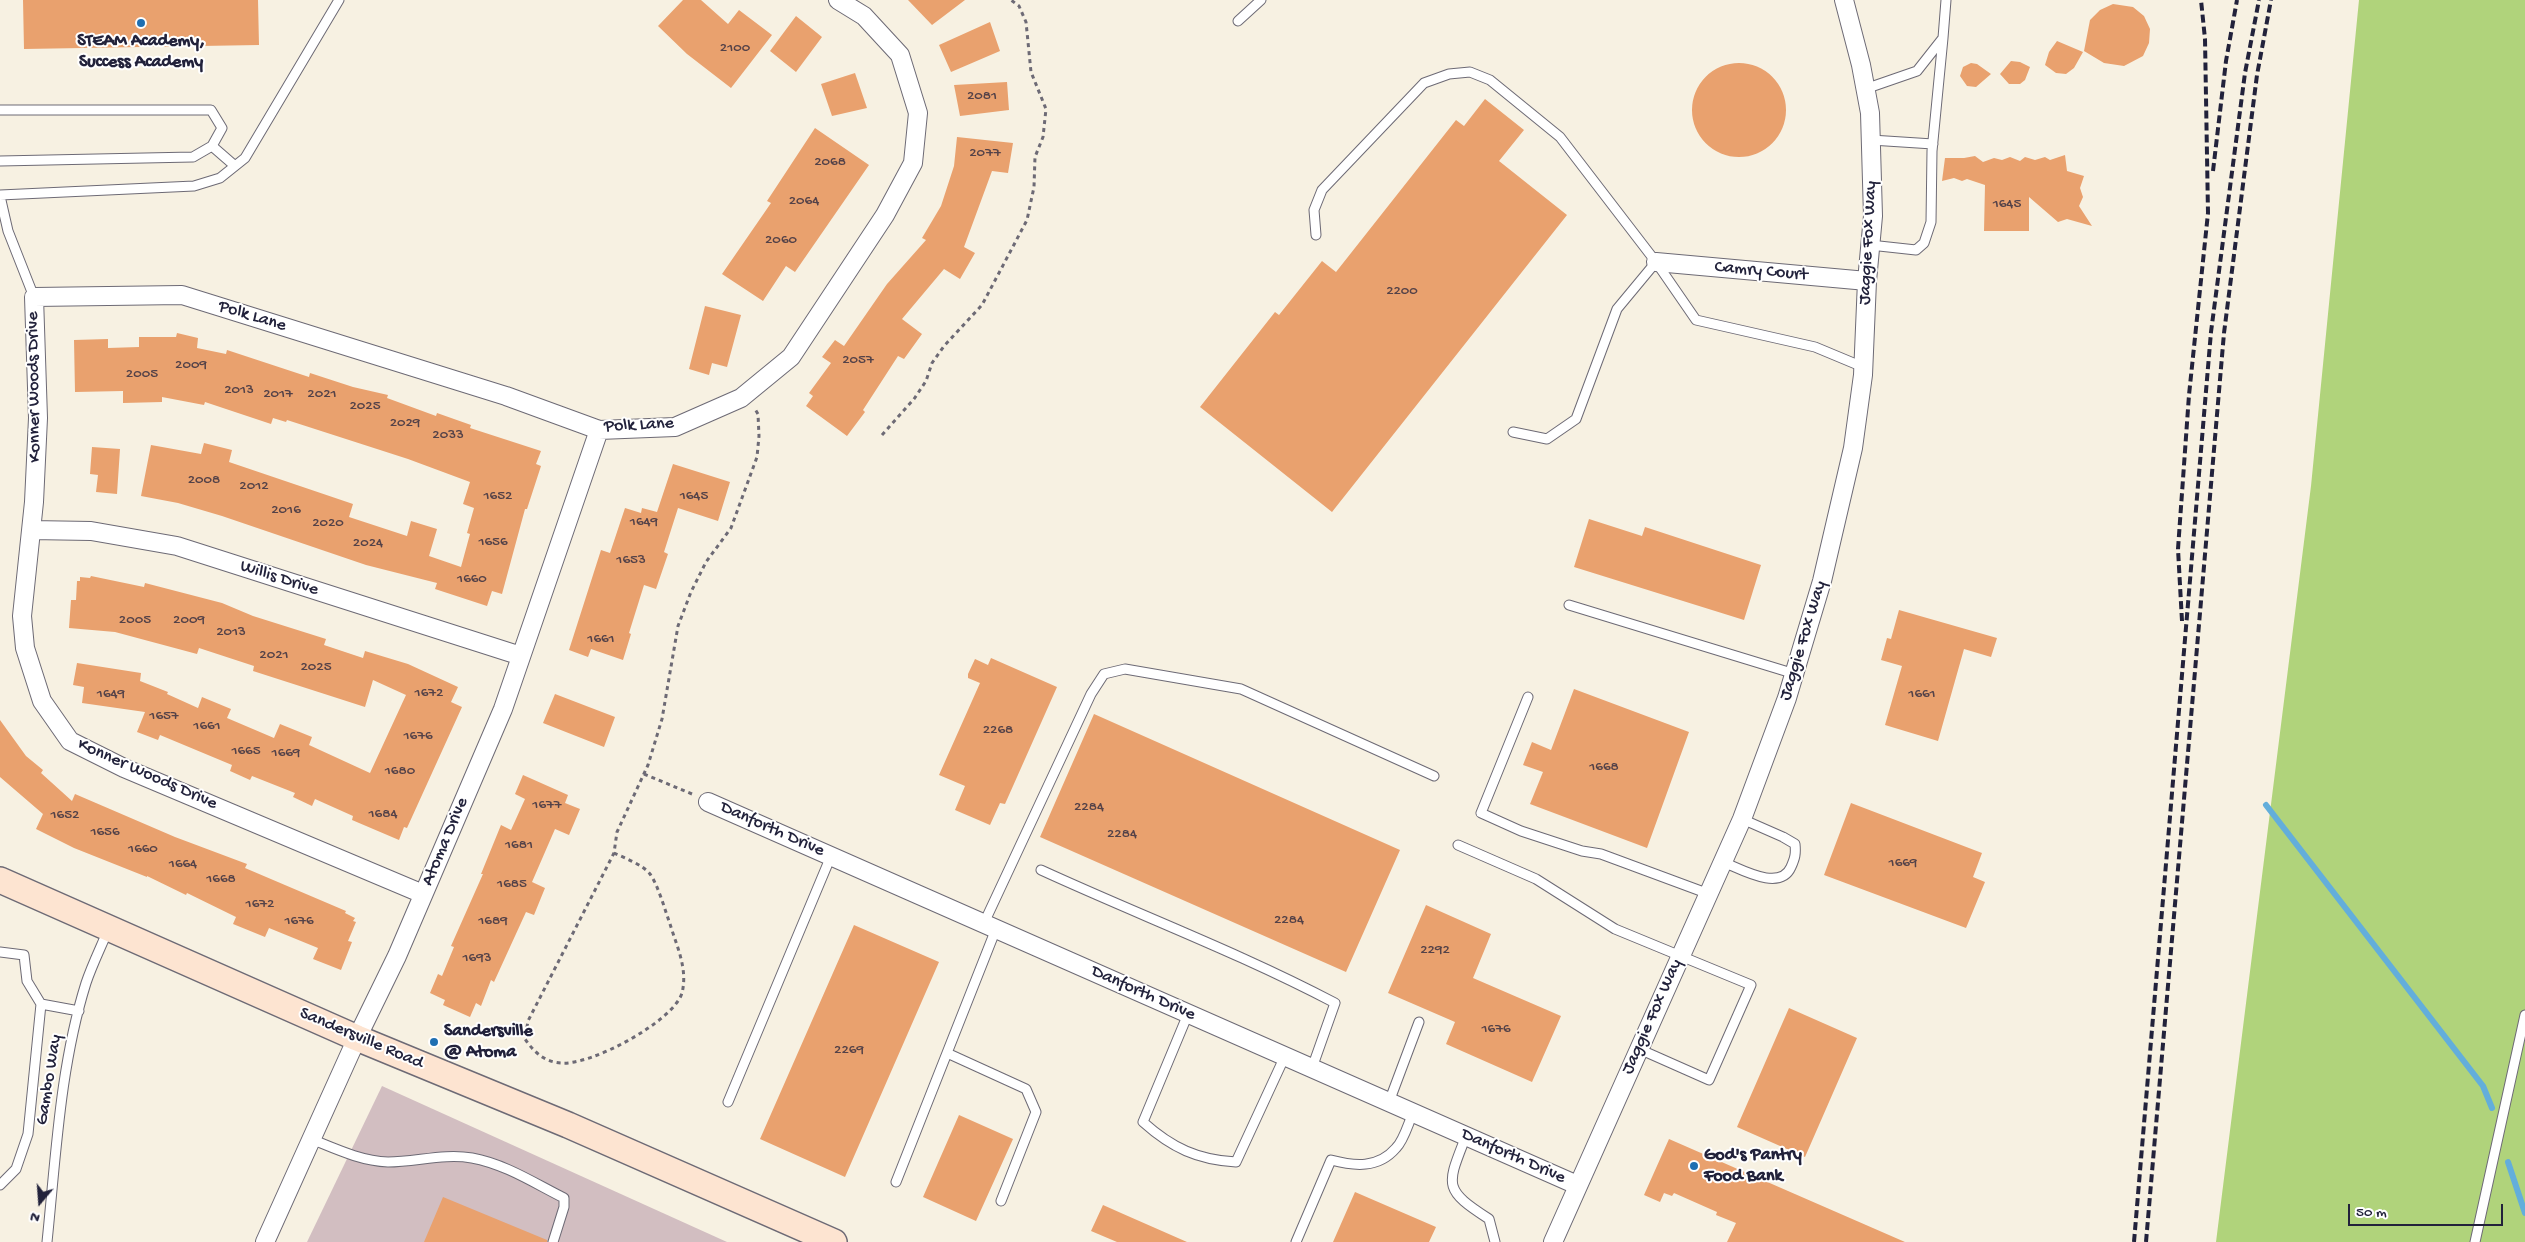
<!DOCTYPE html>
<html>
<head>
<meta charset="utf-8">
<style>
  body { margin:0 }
  #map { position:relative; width:2525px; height:1242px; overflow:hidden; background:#f7f1e2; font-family:"Gochi Hand",sans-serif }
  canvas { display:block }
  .north { position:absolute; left:15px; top:1177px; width:50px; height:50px; -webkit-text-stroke:4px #fff; paint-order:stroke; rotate:198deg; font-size:14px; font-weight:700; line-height:20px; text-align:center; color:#22223b }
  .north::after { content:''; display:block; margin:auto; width:18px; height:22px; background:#22223b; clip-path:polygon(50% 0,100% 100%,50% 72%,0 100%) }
  .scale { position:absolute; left:2348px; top:1204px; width:155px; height:22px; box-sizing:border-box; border:2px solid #22223b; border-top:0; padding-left:6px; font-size:15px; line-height:18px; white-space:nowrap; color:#22223b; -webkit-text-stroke:4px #fff; paint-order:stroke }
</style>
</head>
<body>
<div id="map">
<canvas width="2525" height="1242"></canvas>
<div class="north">N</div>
<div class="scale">50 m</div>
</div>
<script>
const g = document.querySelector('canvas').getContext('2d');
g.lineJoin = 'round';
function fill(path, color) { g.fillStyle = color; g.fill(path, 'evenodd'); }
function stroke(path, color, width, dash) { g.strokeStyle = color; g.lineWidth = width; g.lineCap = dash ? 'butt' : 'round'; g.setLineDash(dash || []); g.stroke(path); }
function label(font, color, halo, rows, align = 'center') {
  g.font = font + ' "Gochi Hand",sans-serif'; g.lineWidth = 4; g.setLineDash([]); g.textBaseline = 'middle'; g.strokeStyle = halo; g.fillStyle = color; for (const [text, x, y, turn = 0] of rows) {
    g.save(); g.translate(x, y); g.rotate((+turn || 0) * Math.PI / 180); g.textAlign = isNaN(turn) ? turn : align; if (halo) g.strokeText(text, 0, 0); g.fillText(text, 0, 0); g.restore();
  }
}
fill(new Path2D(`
  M382,1086L727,1242H307Z`), '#d2bec1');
fill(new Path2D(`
  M2359,0H2525V1242H2216L2311,486Z`), '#b0d37b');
stroke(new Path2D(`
  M2266,805L2483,1086L2492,1108
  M2508,1162L2525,1213`), '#63aedb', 6);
fill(new Path2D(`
  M23,0H258L259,45L24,49Z
  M683,0H701L728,24L739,10L772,35L731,88L687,54L658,26Z
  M908,0H965L932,25Z
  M2113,4L2133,7L2144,16L2150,29L2149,43L2143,56L2124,66L2104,63L2084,51L2090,20L2100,10Z
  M796,16L822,37L796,72L770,51Z
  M990,22L1000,51L951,72L939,45Z
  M2057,41L2083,52L2074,68L2066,74L2056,73L2045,65L2049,52Z
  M2011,61L2020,62L2030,67L2025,80L2020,84H2009L2000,74Z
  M1971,63L1977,64L1991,74L1976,87L1967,86L1960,76L1963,67Z
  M1692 110a47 47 0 1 1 94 0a47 47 0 1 1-94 0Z
  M855,73L867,108L832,116L821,84Z
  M1007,82L1009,110L960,116L954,85Z
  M1485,99L1524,130L1499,161L1567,215L1332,512L1200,407L1275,312L1279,315L1322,261L1336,272L1456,120L1464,126Z
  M815,128L869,165L795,272L786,266L763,301L722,274L771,203L767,201Z
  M957,137L1013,143L1008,173L992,171L964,247L975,253L960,279L944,269L902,319L922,334L904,359L898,356L863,410L865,412L847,436L806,406L813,396L809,393L831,363L822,357L835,340L844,346L887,284L926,240L922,238L941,206L954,166Z
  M2065,155L2067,171L2084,176L2080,188L2083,197L2079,206L2092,226L2067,219L2058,222L2029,197V231H1984L1985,185L1967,179L1962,181L1954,178L1942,181L1945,158H1964L1975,156L1983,162L1994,158L2002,160L2010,157L2020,161L2025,157L2035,160L2045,157L2050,160Z
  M705,306L741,315L727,367L712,363L709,375L689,369Z
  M177,333L198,338L197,348L226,354L227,350L309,377L310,373L353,387L388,395L387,398L436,416L437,413L471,425L470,428L541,451L536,464L541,466L527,509H525L502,594L492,591L487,606L435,589L437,583L366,565L222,516L178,503L141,496L151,445L201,454L204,443L232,450L229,462L353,504L349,517L407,536L411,521L437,529L429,556L461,567L470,534L467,533L474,508L463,504L470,482L408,459L287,420L286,422L273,418L271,424L205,402L204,405L162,397V402L123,403V391L75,392L74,340L108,339V348L139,347V337H176Z
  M92,447L120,449L117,494L96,492L98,475L90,474Z
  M673,464L730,482L718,521L678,508L664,552L668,554L656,589L644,585L629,633L631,634L623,660L591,649L588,657L569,650L601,550L610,553L625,508L641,513L642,508L657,512Z
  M1589,519L1642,536L1645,527L1761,565L1744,620L1574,567Z
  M91,576L144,587L145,583L222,603L253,616L326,639L324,645L363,658L365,651L408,664L458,687L451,702L462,707L407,828L404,827L399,840L352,820L353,816L315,799L312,806L293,797L295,793L252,776L250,780L230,771L232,765L160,735L158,740L137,732L145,712L82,703L84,687L73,685L77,663L141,673L140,681L168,692L167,694L198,708L202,697L231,709L227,718L274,738L280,724L312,737L309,745L370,773L406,695L373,680L365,707L253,671L254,666L199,648L197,654L115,632L69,628L71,600H76L77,581H80V577L90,578Z
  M1899,610L1997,638L1991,657L1964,649L1938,741L1885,725L1902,666L1881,660L1887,638L1891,639Z
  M991,658L1057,687L1005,804L1000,803L990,825L955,810L965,786L939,775L980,683L968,678V674L975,659L988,665Z
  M1574,689L1689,732L1647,848L1530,804L1543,772L1523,765L1532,742L1551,750Z
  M555,694L615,717L604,747L543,723Z
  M1094,714L1400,850L1346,972L1040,837Z
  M0,720L26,756L43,770L41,773L72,801L75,794L175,837L247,864L245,868L346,911L345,913L355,918L353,921L356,922L348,941L352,942L341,970L313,959L318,948L269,928L265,937L233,924L236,917L187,893L186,895L147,876V877L74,848L36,829L43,814L0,777Z
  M523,775L568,795L565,803L580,809L569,835L555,829L532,882L545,888L534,915L526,912L494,982L491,980L481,1006L476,1003L470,1017L443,1005L445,1000L430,993L438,974L442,976L454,947L451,946L483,874H481L501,825L511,830L525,799L515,794Z
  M1851,803L1982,853L1973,877L1985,882L1966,928L1824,875Z
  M1426,905L1491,934L1473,978L1561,1016L1532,1082L1446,1044L1455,1022L1388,993Z
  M854,925L939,962L845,1177L760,1139Z
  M1789,1008L1857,1038L1805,1157L1737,1127Z
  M959,1115L1013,1139L976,1221L923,1197Z
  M1669,1139L1788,1191L1905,1242H1727L1736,1223L1716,1215L1717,1212L1674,1193L1672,1196L1664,1193L1660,1202L1644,1195Z
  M1355,1192L1436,1227L1429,1242H1333Z
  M443,1197L547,1240V1242H424Z
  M1103,1205L1121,1213L1187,1242H1117L1091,1231Z`), '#e9a16e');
const lane = new Path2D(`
  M1238,21L1261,0
  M1865,89L1917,71L1943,38L1946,0
  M0,110H211L222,128L212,146L193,157L0,161
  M1871,140L1933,144
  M212,146L235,166
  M0,195L194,186L220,178L245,158L339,0
  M0,196L8,231L34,297
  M1316,235L1314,210L1322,190L1424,83L1449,74L1470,72L1490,80L1560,137L1656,262L1696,320L1815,347L1863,367
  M1870,245L1916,250L1924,243L1931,222L1932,151L1943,38
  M1513,432L1547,439L1576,419L1617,309L1656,262
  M1569,605L1795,674
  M1528,697L1481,813L1521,831L1582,851L1601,854L1709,894
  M1458,845L1536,879L1615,929L1751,985L1709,1080L1639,1049
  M1723,862C1741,869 1780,892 1791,867C1795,858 1796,854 1795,844L1783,837L1742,819
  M1041,870C1139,915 1240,953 1335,1003L1312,1068
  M984,923L1091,694L1104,674L1125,669L1241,689L1434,776
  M0,952L24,955L27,981L41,1004
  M1188,1014L1143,1122C1172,1148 1198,1160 1236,1162L1285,1056
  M947,1053L1026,1089L1036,1112L1001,1201
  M728,1102L831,856
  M1389,1102L1419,1022
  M1466,1136C1447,1185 1442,1189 1489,1219L1495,1242
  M311,1139C336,1149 361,1161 388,1162C416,1162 444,1153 472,1158C505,1164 534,1183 564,1198V1207L553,1242
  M896,1182L996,929
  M0,1185L16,1169L28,1134L41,1004L79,1011
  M47,1242C56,1155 60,1066 86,983C92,965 101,947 108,930
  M1296,1242L1331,1160C1354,1166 1378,1169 1396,1148C1404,1140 1408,1124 1413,1113
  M2475,1242L2525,1015`);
const street = new Path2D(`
  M1656,262L1867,281
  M31,530L91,531L177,546L521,656
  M708,802L1577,1185
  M423,894L124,768L70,741L42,701L25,648L22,616L34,502L38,418L34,297L182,295L506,396L599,430L675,427L741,398L791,357L885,215L913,163L918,113L900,55L864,16L838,0
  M265,1242L357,1038L397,956L503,709L599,430
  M1553,1242L1742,819L1787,698L1822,581L1853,448L1863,375L1867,281L1873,216L1870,113L1861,65L1844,0`);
const secondary = new Path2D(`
  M0,880L357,1038L568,1125L834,1242`);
stroke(lane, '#6d6a75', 11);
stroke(street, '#6d6a75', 20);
stroke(secondary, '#6d6a75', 28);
stroke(new Path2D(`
  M882,435L914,399L926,381L932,363L944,346L982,305L1027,220L1034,187L1035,157L1043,137L1046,109L1031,72L1026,22L1019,6L1011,0
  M644,774L692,794
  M614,853C625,858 643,865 650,874C658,885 665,910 670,924C677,947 688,969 682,993C673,1022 590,1066 561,1063C544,1062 533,1051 525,1039L528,1021L614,853L617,832L648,765L662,719L678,626L691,592L706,562L731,528L757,457L759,436L758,414L755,409`), '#6d6a75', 3, [4, 4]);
stroke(lane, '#fff', 9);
stroke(street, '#fff', 18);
stroke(secondary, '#fde4d1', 25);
stroke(new Path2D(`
  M2213,171L2226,61L2237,0
  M2182,621L2178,549L2189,395L2208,213L2205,39L2201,0
  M2134,1242L2211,332L2245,73L2259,0
  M2146,1242L2224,333L2257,75L2271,0`), '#22223b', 4, [8, 4]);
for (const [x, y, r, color] of [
  [141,23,5,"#1f6fb2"],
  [434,1042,5,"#1f6fb2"],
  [1694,1166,5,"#1f6fb2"]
]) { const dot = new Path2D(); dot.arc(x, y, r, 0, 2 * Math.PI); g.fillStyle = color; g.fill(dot); stroke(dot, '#fff', 2); }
label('15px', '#544248', null, [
  ["2100",735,49],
  ["2081",982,97],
  ["2077",985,154],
  ["2068",830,163],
  ["2064",804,202],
  ["1645",2007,205],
  ["2060",781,241],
  ["2200",1402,292],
  ["2057",858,361],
  ["2009",191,366],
  ["2005",142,375],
  ["2013",239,391],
  ["2017",278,395],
  ["2021",322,395],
  ["2025",365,407],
  ["2029",405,424],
  ["2033",448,436],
  ["2008",204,481],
  ["2012",254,487],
  ["1652",498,497],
  ["1645",694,497],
  ["2016",286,511],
  ["1649",644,523],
  ["2020",328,524],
  ["1656",493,543],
  ["2024",368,544],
  ["1653",631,561],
  ["1660",472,580],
  ["2005",135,621],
  ["2009",189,621],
  ["2013",231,633],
  ["1661",601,640],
  ["2021",274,656],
  ["2025",316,668],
  ["1672",429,694],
  ["1649",111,695],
  ["1661",1922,695],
  ["1657",164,717],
  ["1661",207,727],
  ["2268",998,731],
  ["1676",418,737],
  ["1665",246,752],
  ["1669",286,754],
  ["1668",1604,768],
  ["1680",400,772],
  ["1677",547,806],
  ["2284",1089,808],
  ["1684",383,815],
  ["1652",65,816],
  ["1656",105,833],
  ["2284",1122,835],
  ["1681",519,846],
  ["1660",143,850],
  ["1669",1903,864],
  ["1664",183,865],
  ["1668",221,880],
  ["1685",512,885],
  ["1672",260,905],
  ["2284",1289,921],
  ["1676",299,922],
  ["1689",493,922],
  ["2292",1435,951],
  ["1693",477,959],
  ["1676",1496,1030],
  ["2269",849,1051]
]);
label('bold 18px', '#22223b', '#fff', [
  ["STEAM Academy,",141,42,"center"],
  ["Success Academy",141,63,"center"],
  ["Sandersville",444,1032],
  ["@ Atoma",444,1053],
  ["God's Pantry",1704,1156],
  ["Food Bank",1704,1177]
], 'left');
label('18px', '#22223b', '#fff', [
  ["Jaggie Fox Way",1869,243,-87],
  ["Camry Court",1761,272,5],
  ["Polk Lane",252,317,17],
  ["Konner Woods Drive",35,387,-91],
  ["Polk Lane",639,426,-3],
  ["Willis Drive",279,579,18],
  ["Jaggie Fox Way",1804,641,-73],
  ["Konner Woods Drive",147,775,24],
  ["Danforth Drive",772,830,24],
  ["Atoma Drive",446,842,-67],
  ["Danforth Drive",1143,994,24],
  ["Jaggie Fox Way",1653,1017,-66],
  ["Sandersville Road",361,1039,23],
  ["Gambo Way",50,1080,-81],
  ["Danforth Drive",1513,1157,24]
]);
</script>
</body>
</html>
